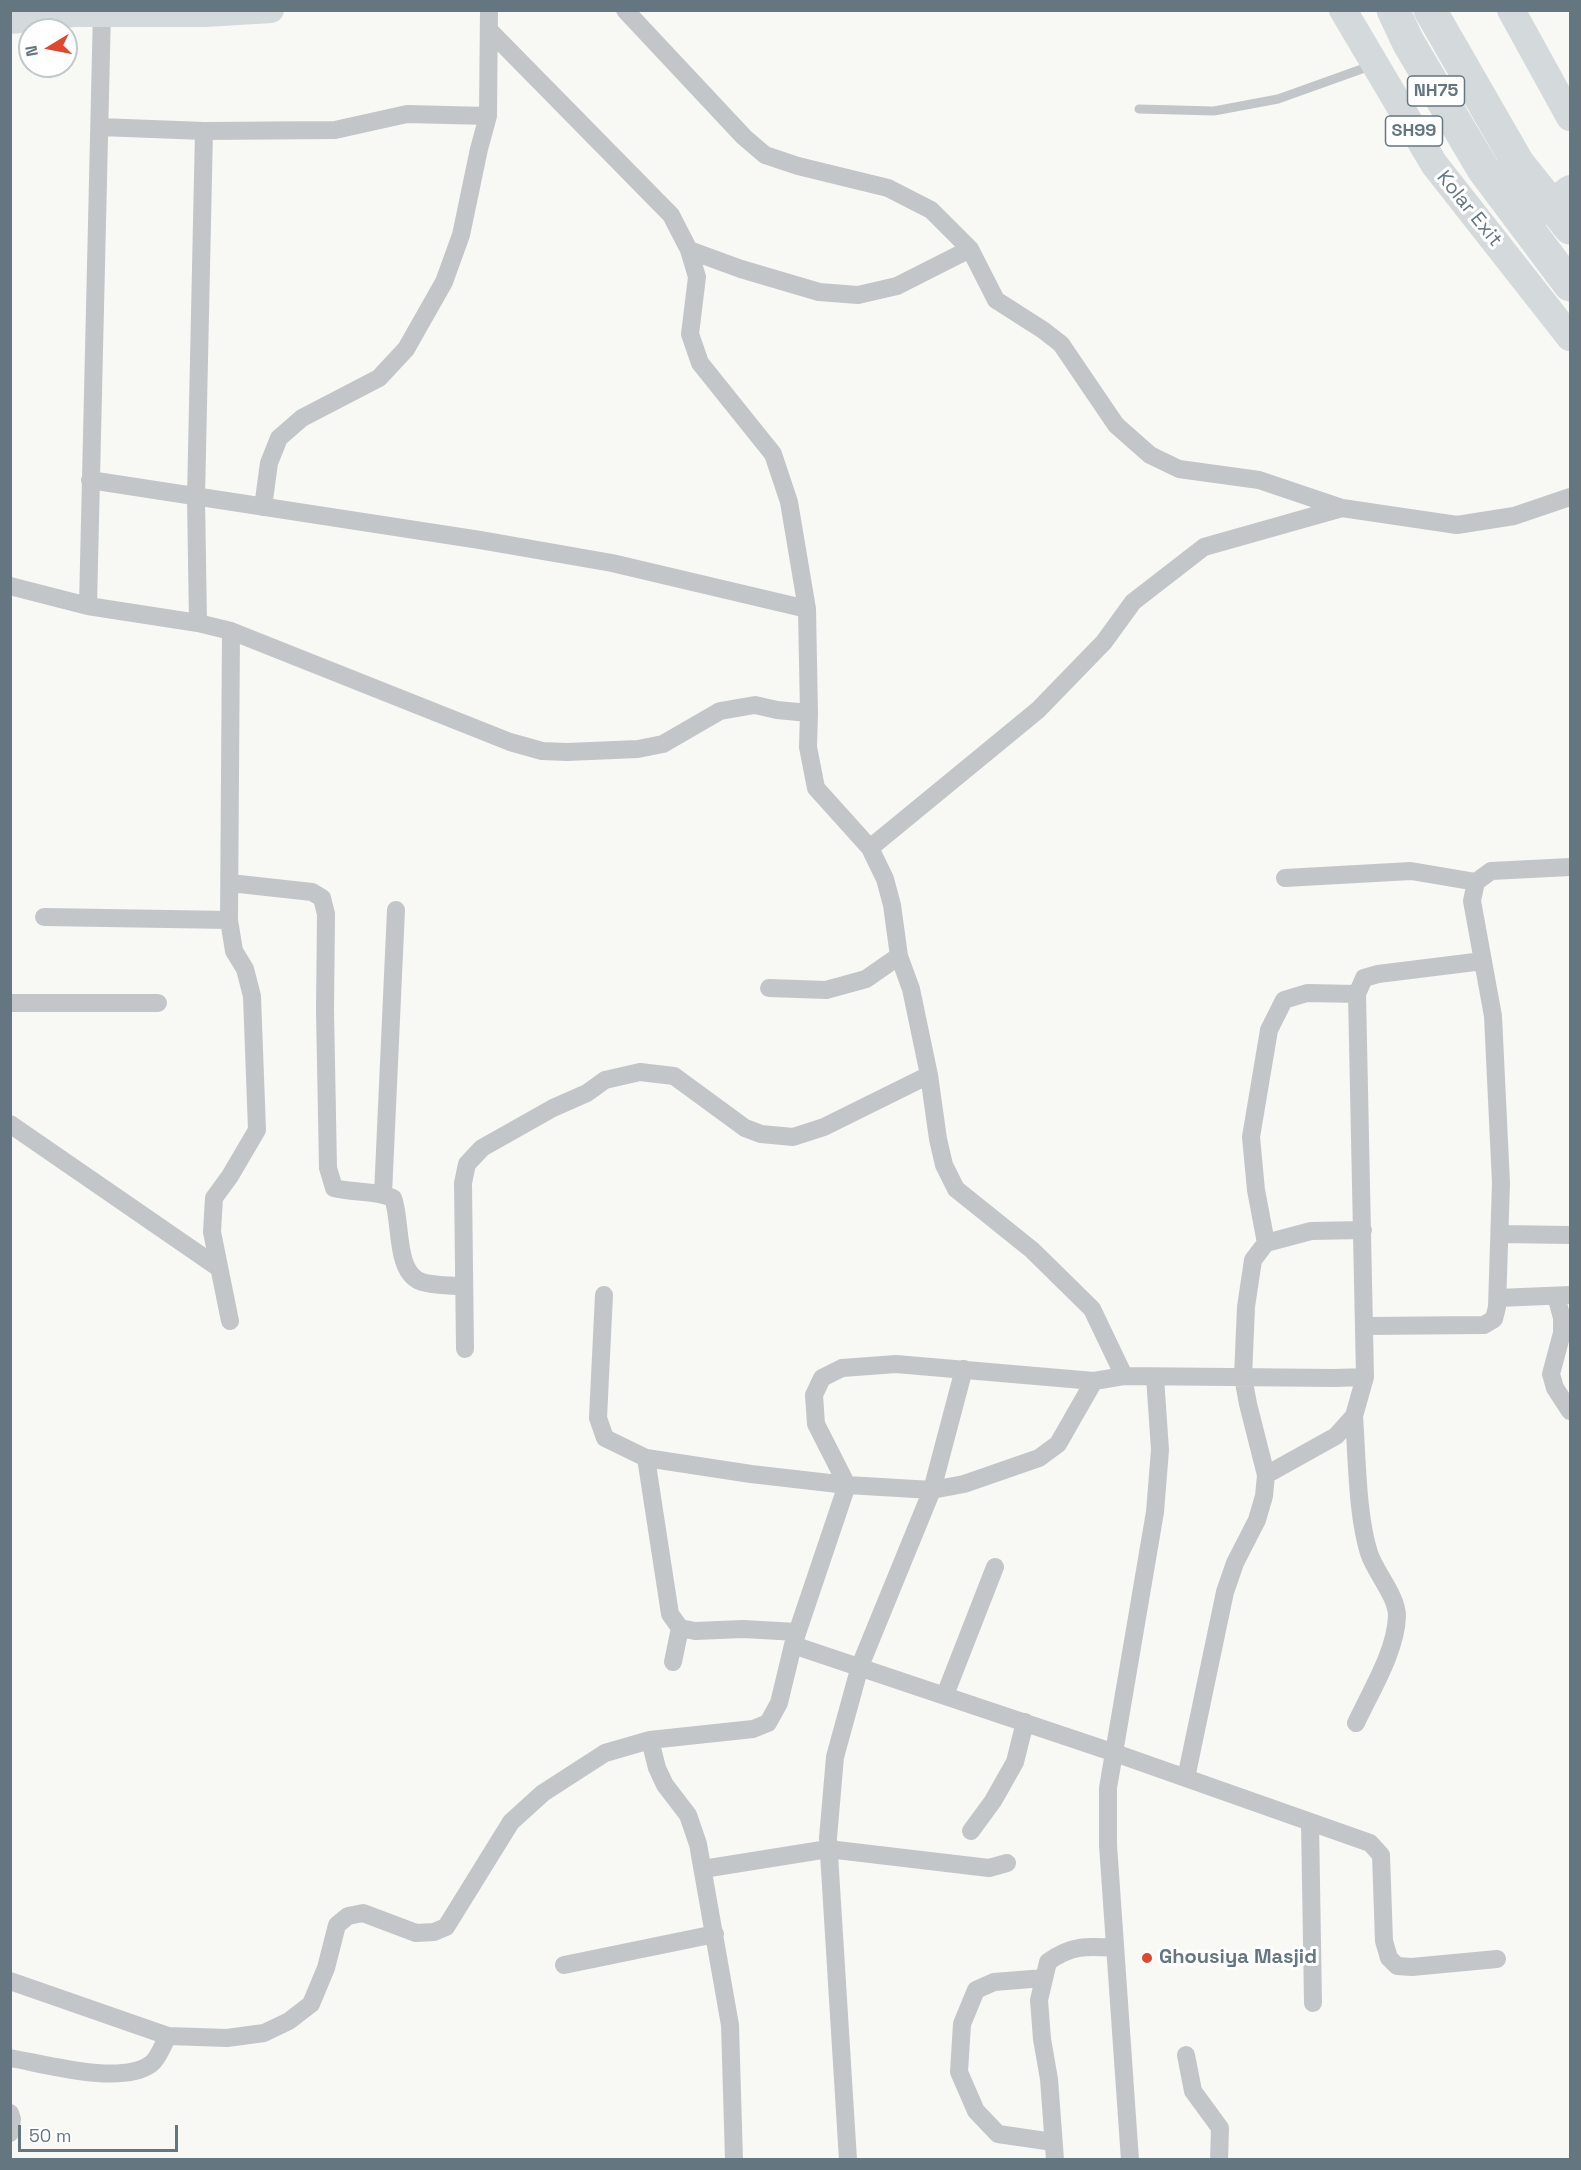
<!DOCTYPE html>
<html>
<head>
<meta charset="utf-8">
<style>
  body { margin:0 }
  #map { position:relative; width:1581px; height:2170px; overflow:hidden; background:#f8f8f5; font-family:"Space Grotesk",sans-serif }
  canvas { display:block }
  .frame { position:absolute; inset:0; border:12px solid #647680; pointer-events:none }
  .north { position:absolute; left:18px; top:18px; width:60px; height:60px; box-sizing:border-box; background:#fff; border:2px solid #c1c8cc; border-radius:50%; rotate:260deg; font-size:16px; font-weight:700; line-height:24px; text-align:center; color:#647680 }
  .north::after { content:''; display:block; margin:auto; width:21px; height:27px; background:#df472e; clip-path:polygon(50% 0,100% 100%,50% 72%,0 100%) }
  .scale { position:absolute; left:18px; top:2125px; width:160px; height:27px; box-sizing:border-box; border:3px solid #647680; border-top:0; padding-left:8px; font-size:18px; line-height:21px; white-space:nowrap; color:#647680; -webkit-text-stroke:4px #fff; paint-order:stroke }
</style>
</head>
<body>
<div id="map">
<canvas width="1581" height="2170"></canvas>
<div class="frame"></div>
<div class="north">N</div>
<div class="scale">50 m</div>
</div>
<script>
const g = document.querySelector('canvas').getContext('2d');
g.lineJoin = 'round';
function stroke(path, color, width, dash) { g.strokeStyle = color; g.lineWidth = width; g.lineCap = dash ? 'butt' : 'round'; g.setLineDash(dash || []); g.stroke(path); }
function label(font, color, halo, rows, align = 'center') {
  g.font = font + ' "Space Grotesk",sans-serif'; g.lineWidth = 6; g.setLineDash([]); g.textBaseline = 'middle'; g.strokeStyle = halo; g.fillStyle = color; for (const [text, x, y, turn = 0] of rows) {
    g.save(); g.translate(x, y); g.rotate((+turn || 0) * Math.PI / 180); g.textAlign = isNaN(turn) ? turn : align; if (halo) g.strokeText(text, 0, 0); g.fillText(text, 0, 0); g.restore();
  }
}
stroke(new Path2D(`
  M1139,109L1214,111L1278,99L1373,65`), '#c2c6c9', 9);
stroke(new Path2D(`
  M625,10L744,137L765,155L798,166L888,188L931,210L970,249L996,300L1043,330L1061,344L1116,425L1150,455L1179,469L1259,480L1342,508L1457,525L1514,516L1570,497
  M490,31L671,215L689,250L697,277L690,334L700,363L773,454L789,502L807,609L809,713L808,747L816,788L870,848L885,879L892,905L899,956L911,989L929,1075L938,1139L944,1165L956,1189L1032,1250L1092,1309L1124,1376
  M100,127L204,131L335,130L407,114L488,116
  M689,250L741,269L819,292L858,295L897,286L970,249
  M90,480L480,540L612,563L807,609
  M263,507L269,463L279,438L302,418L379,378L406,349L444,282L461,235L479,149L488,116L489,10
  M10,586L88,606L198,623L231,631L510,742L542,751L567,752L638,749L663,744L720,711L755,705L777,710L809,713
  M88,606L102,10
  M198,623L196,497L204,131
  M870,848L1038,710L1104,642L1133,602L1204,547L1342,508
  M1285,878L1411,871L1476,882
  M230,883L312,892L322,898L326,914L325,1010L328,1168L334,1188C353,1193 374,1190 393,1198C402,1221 394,1273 422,1282C435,1286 451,1285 464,1287
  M44,917L229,920
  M769,988L826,990L866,979L899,956
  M10,1003H158
  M10,1124L219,1268
  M383,1194L396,910
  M1500,1234L1570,1235
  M1266,1243L1256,1190L1251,1137L1269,1030L1284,1000L1307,993L1357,994
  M604,1295L598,1418L605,1438L646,1458L751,1474L847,1485L932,1490L964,1484L1039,1458L1058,1444L1094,1381
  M1556,1296L1562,1318V1333L1551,1374L1555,1388L1570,1411
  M1498,1298L1570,1295
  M230,1321L212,1232L214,1198L230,1176L257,1130L252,996L245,969L234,951L229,920L231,631
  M1365,1326L1484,1325L1494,1319L1497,1307L1501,1183L1493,1016L1472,901L1476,882L1491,871L1570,867
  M465,1349L463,1183L467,1164L482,1148L553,1108L587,1093L605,1080L640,1072L674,1076L745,1128L761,1134L793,1137L824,1127L929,1075
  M1354,1416C1357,1457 1357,1515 1369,1553C1375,1572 1397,1596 1397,1616C1396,1651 1371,1691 1356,1723
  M646,1458L670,1614L680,1628L695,1631L743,1629L797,1632
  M1266,1475L1336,1436L1354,1416L1365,1377L1357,994L1364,978L1378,974L1483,961
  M793,1645L1115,1753L1370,1843L1381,1855L1384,1941L1389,1958L1397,1966L1412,1967L1497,1959
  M673,1662L680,1628
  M945,1695L995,1567
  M650,1740L657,1768L665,1785L688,1815L698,1844L730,2025L734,2160
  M1186,1778L1225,1592L1235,1563L1257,1520L1264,1496L1266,1475L1248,1404L1243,1377L1246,1307L1253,1260L1266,1243L1311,1231L1363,1230
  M1310,1822L1313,2003
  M971,1831L993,1801L1015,1762L1025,1722
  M703,1869L828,1849L989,1868L1007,1863
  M564,1965L715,1934
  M1044,1978L994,1982L976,1990L962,2024L959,2072L976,2111L998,2134L1053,2142
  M10,1981L168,2036L227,2038L264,2033L289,2021L311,2004L326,1968L337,1925L348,1916L363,1913L416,1933L434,1932L446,1927L511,1822L543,1793L605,1753L650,1740L753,1729L768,1723L779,1703L793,1645L847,1485L816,1424L814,1395L822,1378L842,1368L896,1364L1094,1381L1124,1376L1334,1378L1365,1377
  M1186,2055L1193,2091L1220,2128L1219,2160
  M10,2058C45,2064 121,2086 151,2064C159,2058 163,2044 168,2036
  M10,2113L12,2119L10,2133
  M848,2160L828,1838L835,1757L860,1666L932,1490L964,1369
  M1055,2160L1049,2079L1042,2039L1039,2000L1048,1962C1071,1945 1087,1946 1115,1948
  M1130,2160L1108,1845V1788L1155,1512L1160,1450L1155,1377`), '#c2c6c9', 18);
stroke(new Path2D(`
  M10,21L74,14H205L271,10`), '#d4d9dc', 26);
stroke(new Path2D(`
  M1343,10L1434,164L1570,337
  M1511,10L1570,117
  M1533,217L1570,189`), '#d4d9dc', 28);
stroke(new Path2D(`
  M1393,10L1408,42L1483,169L1570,285
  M1430,10L1518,163L1570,228`), '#d4d9dc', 33);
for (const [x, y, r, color] of [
  [1147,1958,6,"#df472e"]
]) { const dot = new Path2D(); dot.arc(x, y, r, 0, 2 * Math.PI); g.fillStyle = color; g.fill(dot); stroke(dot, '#fff', 2); }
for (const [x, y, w] of [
  [1436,91,57],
  [1414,131,57]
]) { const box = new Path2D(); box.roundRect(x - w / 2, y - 15, w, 30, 4.5); g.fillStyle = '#fff'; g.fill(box); stroke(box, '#647680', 1.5); }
label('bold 18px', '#647680', null, [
  ["NH75",1436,91],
  ["SH99",1414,131]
]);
label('20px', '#647680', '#fff', [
  ["Kolar Exit",1469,209,51]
]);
label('bold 20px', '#647680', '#fff', [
  ["Ghousiya Masjid",1159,1958]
], 'left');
</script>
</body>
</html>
